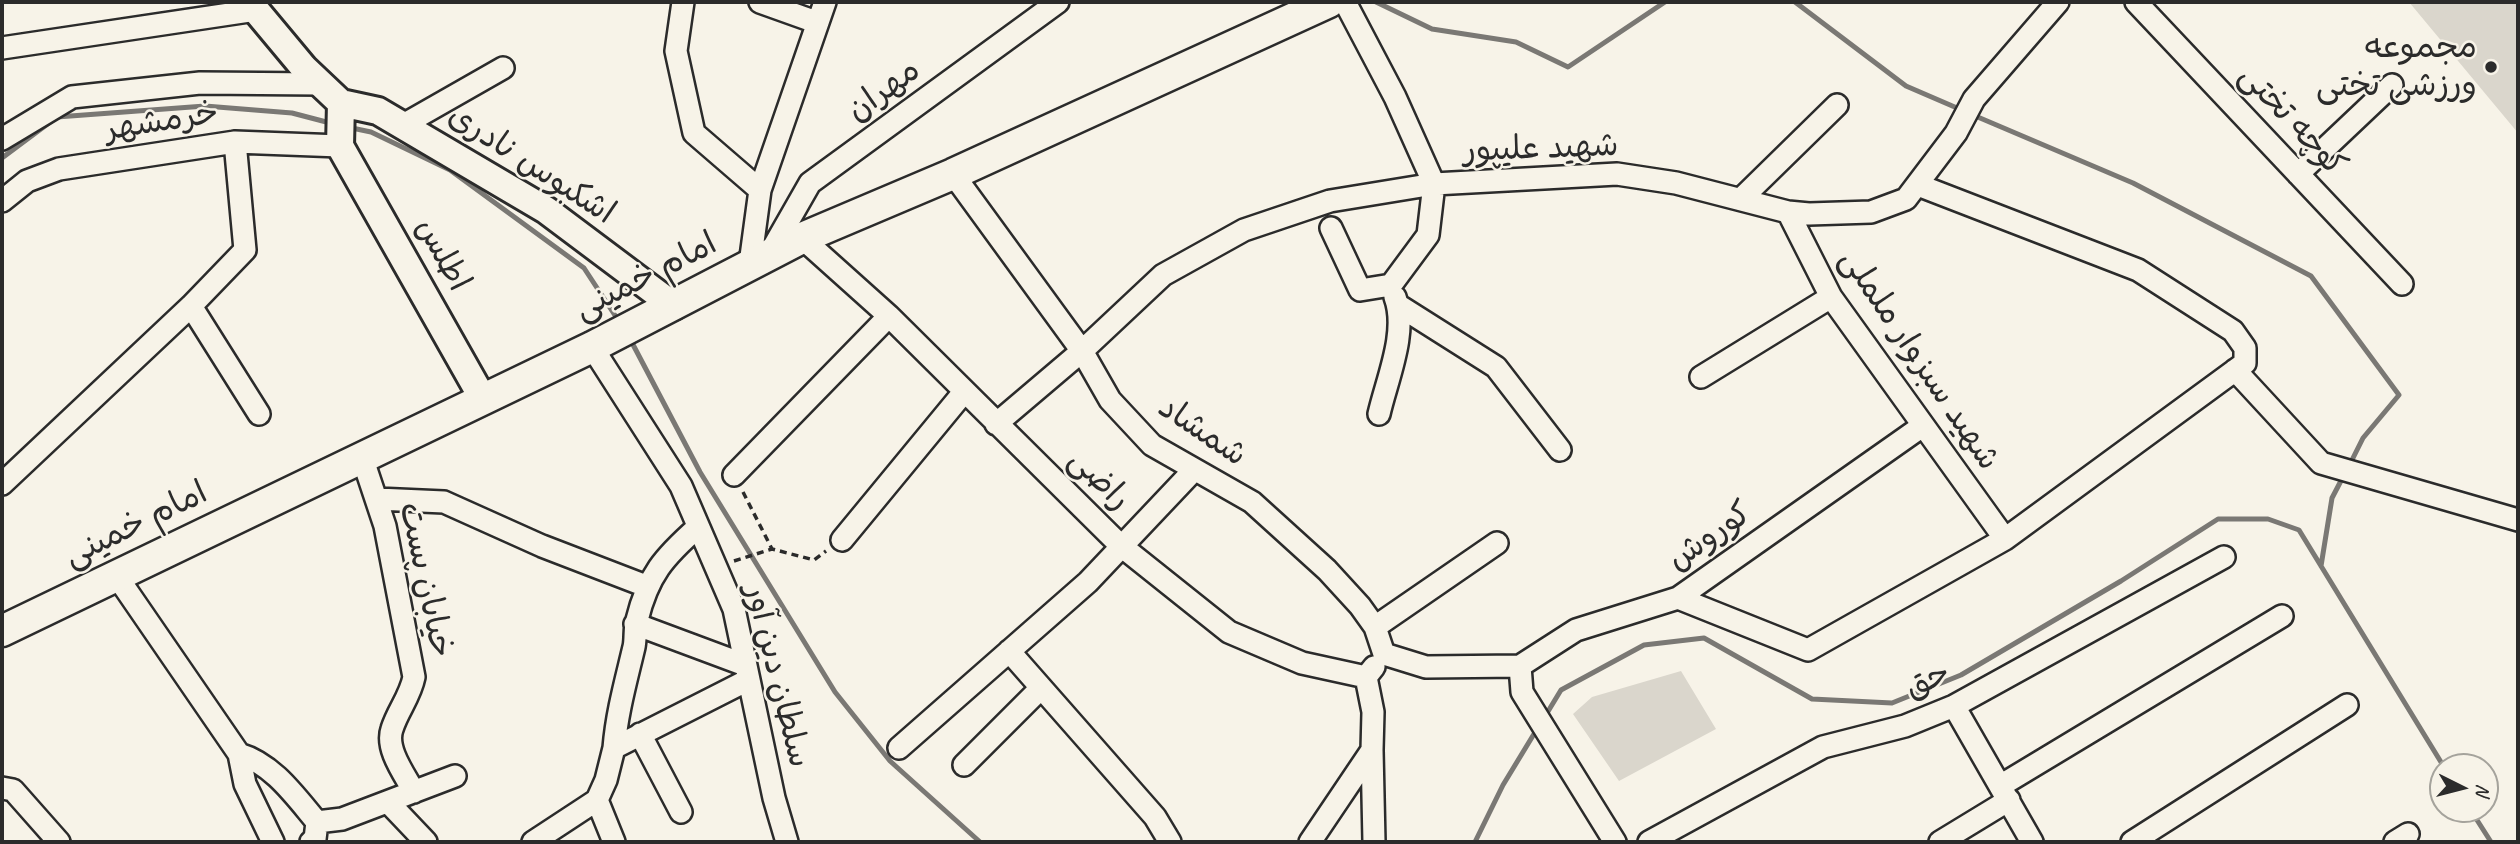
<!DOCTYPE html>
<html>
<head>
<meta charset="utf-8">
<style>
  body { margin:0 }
  #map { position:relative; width:2520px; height:844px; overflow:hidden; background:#f7f3e8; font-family:Caveat,sans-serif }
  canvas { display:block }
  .frame { position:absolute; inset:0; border:4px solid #2b2b2b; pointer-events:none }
  .north { position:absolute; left:2429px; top:753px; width:70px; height:70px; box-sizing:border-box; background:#f7f3e8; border:2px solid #a5a39c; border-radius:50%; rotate:96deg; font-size:19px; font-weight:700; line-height:28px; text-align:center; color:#2b2b2b }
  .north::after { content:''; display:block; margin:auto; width:24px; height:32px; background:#2b2b2b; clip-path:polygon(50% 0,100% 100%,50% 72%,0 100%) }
</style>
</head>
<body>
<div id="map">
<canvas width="2520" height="844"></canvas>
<div class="frame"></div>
<div class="north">N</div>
</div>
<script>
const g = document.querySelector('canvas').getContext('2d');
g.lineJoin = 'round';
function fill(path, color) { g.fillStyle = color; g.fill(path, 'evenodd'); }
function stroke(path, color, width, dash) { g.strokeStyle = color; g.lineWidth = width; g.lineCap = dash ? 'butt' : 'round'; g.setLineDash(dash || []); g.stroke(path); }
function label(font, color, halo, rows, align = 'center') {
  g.font = font + ' Caveat,"Playpen Sans Arabic",sans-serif'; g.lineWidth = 5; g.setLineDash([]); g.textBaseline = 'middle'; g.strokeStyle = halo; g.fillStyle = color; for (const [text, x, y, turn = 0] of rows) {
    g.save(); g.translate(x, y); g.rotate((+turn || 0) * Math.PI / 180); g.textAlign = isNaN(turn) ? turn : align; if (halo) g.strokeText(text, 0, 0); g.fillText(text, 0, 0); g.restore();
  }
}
fill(new Path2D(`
  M2409,2H2518V133Z
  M1681,671L1716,729L1619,781L1573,714L1592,697Z`), '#dad6cc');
stroke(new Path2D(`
  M1376,2L1432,29L1516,42L1568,67L1665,2
  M1795,2L1906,86L1964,111
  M1973,115L2133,183L2311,276L2399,395L2363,438L2349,466
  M347,127L371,132L450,170L584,268L620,323
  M2,158L57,117L205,106L292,113L334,124
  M629,337L700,472L835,692L890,761L980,842
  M2321,566L2332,498L2344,475
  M1544,718L1561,690L1644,645L1704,638L1812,699L1892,703L1961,675L2121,581L2218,519H2268L2299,530L2444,767
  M2470,809L2491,842
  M1475,842L1503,785L1537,729`), '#7a7874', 5);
const minor = new Path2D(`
  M683,2L676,51L694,133L760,190
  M760,2L816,22
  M2136,2L2402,284
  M2,48L256,10
  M403,125L503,68
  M2,139L72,97L200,83L321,84
  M953,174L1082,351L1110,400L1152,445L1252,502L1327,570L1360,606L1375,627L1384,654
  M2298,174L2392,85
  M1742,198L1837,105
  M2,201L27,181L59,169L235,142L340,146
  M1788,212L1831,297L2005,539
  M1331,228L1360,290L1391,285L1428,235L1434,184L1395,97L1345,2
  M802,238L889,316L1120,545L1229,632L1302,663L1366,677
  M770,253L810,183L1058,2
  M750,264L760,190L825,2
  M1398,305L1496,367L1560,450
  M191,306L259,414
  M592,347L681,486L734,609L774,798L787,842
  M2235,370L2321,463L2518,520
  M1701,377L1831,297
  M1379,414C1387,379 1408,332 1395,297
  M996,424L1082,351L1163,275L1244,230L1330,201L1434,184L1617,174L1676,183L1788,212L1809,214L1871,212L1906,199L1956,133L1974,99L2058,2
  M362,457L385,526L414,677C410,697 398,710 392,729C385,749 405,775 414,792
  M734,475L889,316
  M2,484L191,306L245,250L235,142
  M377,499L444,502L542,546L646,586
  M842,540L964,392
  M116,575L239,754
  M1678,598L1808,650L2005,539L2245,363V348L2233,331L2138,270L1918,185
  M635,624L745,665
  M1375,627L1497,543
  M1009,651L1155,817L1170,842
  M1384,654L1426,667L1520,666
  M1520,666L1576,630L1678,598L1921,427
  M1520,666L1522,692L1615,842
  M1954,706L2032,842
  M640,734L681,812
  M614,748C617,712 626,681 634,647C636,638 634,629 637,620C648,575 664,557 698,527
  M899,748L1088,582L1193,471
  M1372,750L1374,842
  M964,765L1041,688
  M2000,786L2282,616
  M2,788L13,790L59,842
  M597,800L614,842
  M388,802L426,842
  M317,822L342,819L455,776
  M273,842L245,784L239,754C273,764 295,796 317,822L315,839L311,842
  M533,842L597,800L606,780L614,748L748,680
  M1310,842L1372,750L1373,712L1366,677L1374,667
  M1649,842L1823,747L1905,726L1954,706L2224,557
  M1940,842L2009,800
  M2132,842L2347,705
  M2395,842L2408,834`);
const tertiary = new Path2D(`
  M249,2L304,68L341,103L340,146L483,399
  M341,103L378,111L546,210L674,306`);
const secondary = new Path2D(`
  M2,631L592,347L802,238L953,174L1329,2`);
stroke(minor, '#2b2b2b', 26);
stroke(tertiary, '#2b2b2b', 32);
stroke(secondary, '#2b2b2b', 35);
stroke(new Path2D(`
  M743,492L772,549
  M734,561L772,549L814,560L826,551`), '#2b2b2b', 3.5, [7, 5]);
stroke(minor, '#f7f3e8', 21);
stroke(tertiary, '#f7f3e8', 26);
stroke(secondary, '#f7f3e8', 30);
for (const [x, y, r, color] of [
  [2491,67,7,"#2b2b2b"]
]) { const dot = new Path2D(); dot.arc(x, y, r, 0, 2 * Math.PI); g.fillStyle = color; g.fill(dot); stroke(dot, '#f7f3e8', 2.5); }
label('33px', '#2b2b2b', '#f7f3e8', [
  ["مجموعه",2477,48],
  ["ورزشی تختی",2477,86]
], 'right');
label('33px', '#2b2b2b', '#f7f3e8', [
  ["مهران",884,91,-36],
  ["کوچه تختی",2292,121,47],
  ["خرمشهر",162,122,-9],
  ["شهید علیپور",1541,149,-2],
  ["اشکبوس نادری",531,165,33],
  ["اطلس",442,255,61],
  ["امام خمینی",646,277,-27],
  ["شهید سبزوار ململی",1919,360,56],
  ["شمشاد",1202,432,34],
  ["راضی",1099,480,45],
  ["امام خمینی",136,525,-26],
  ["کوروش",1710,537,-35],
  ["خیابان پست",425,580,78],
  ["سلطان دین آور",777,676,76],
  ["حق",1928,681,-24]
]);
</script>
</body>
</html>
